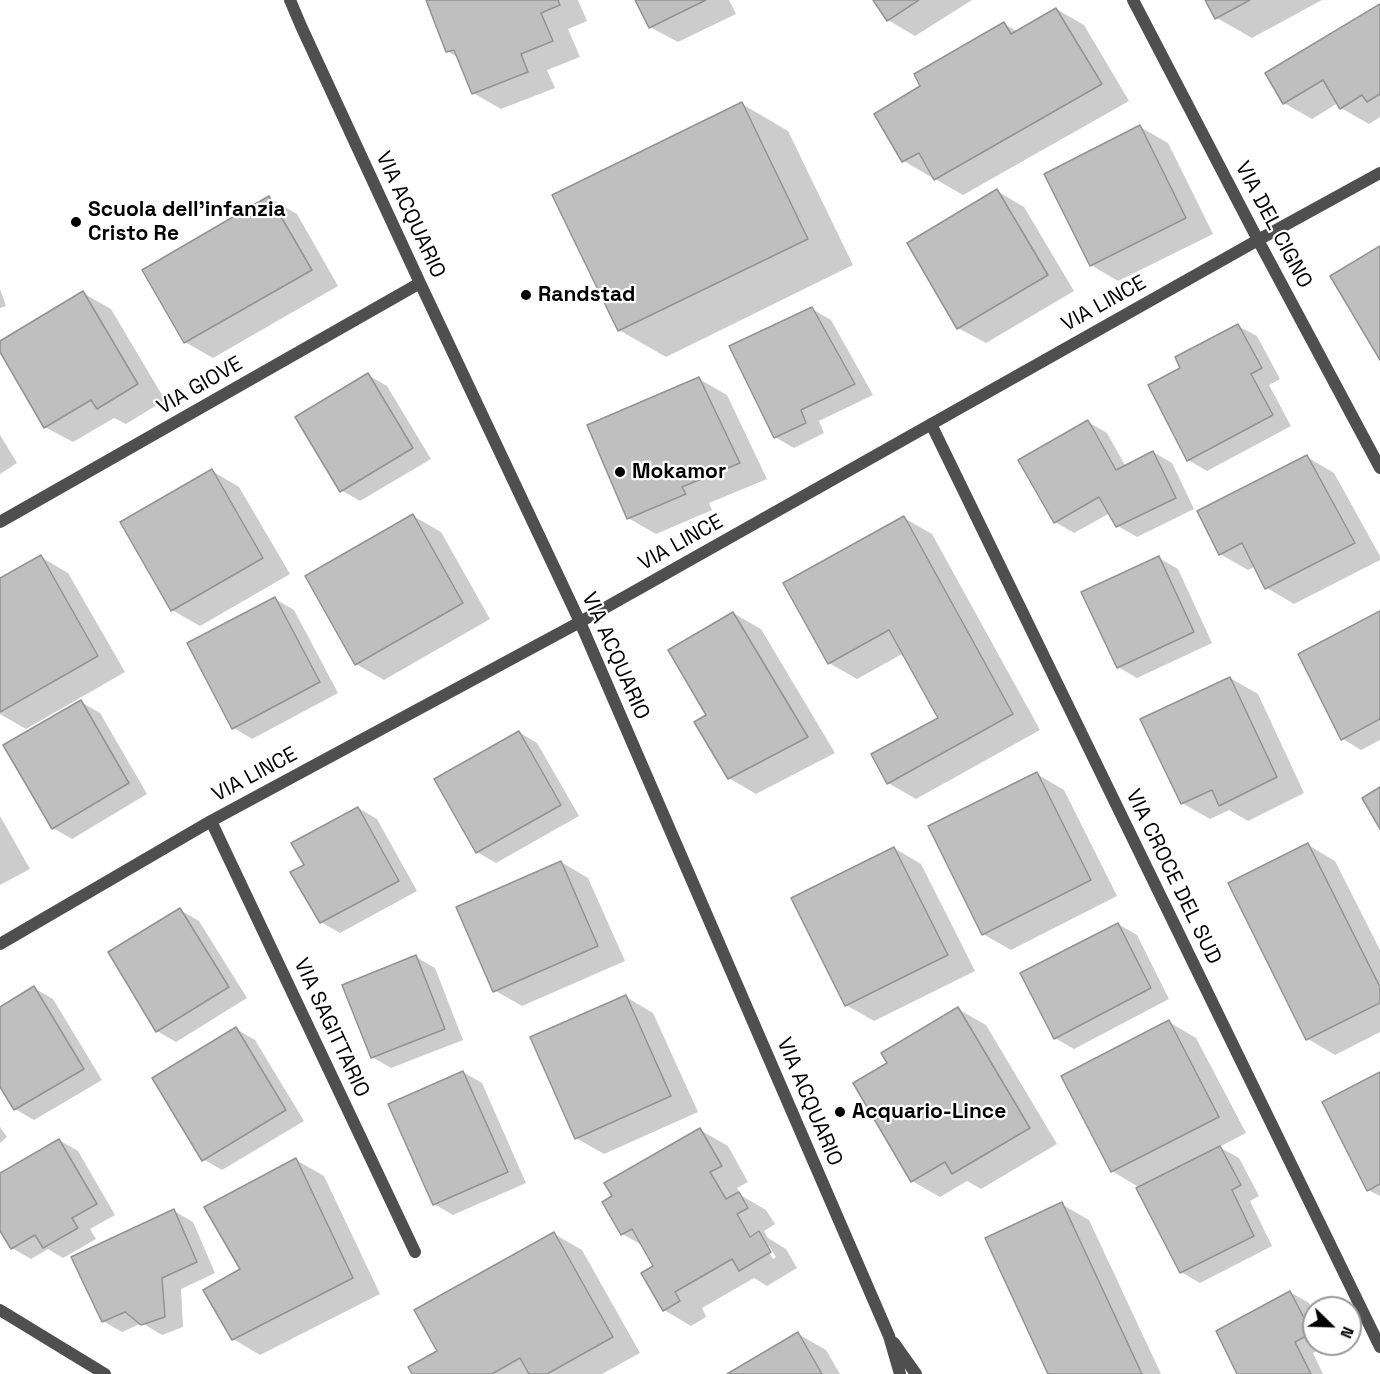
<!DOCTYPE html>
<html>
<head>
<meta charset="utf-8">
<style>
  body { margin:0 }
  #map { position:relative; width:1380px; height:1374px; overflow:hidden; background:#fff; font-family:"Space Grotesk",sans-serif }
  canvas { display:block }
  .north { position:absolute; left:1302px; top:1296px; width:60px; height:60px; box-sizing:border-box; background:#fff; border:2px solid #999; border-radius:50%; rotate:113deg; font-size:16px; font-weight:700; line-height:24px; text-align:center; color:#000 }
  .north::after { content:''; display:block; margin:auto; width:21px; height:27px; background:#000; clip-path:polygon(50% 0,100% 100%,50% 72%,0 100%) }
</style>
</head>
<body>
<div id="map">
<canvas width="1380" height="1374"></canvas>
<div class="north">N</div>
</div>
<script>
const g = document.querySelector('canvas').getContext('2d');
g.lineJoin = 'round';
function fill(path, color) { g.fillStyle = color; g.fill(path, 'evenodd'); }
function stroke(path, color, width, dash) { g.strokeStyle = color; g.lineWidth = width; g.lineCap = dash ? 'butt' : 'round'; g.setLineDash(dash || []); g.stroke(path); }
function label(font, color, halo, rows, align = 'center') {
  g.font = font + ' "Space Grotesk",sans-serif'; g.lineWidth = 4.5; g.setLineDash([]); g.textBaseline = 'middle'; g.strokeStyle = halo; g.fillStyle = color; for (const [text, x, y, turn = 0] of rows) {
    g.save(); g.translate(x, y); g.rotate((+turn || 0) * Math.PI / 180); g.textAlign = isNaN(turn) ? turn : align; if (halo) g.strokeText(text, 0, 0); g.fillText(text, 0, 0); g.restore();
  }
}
fill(new Path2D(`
  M428,0H578L587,21L568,29L580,57L547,70L555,88L501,109L473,93L459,58L447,51Z
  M637,0H729L736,14L678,42L650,27Z
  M875,0H972L915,36L888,20Z
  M1207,0H1322L1252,38L1217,18Z
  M1380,6V117L1369,124L1341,108L1338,103L1312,119L1284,103Z
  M1056,9L1084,25L1129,101L963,195L935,179L934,176L931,177L904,161L876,114L922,86L1004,24L1018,32Z
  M742,104L788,131L853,265L666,357L619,330Z
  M1140,127L1168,143L1213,234L1118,281L1091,265Z
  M997,191L1024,207L1074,291L986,343L958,328Z
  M269,198L297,214L338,286L213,358L185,342Z
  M0,289L6,306L0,308Z
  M83,293L111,309L165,400L126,424L114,418L73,442L45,427L0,349V343Z
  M812,309L831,320L873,395L819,421L824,433L794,448L775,437Z
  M1238,326L1257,336L1280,379L1269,385L1291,426L1207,471L1188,460L1182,368Z
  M368,375L387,386L431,459L360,501L341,490Z
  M699,379L727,395L767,479L709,503L712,510L656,534L628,518Z
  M1088,422L1107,433L1126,467L1153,452L1172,463L1194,509L1137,537L1118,526L1110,513L1074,533L1055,522Z
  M0,435L17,463L0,474Z
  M1307,457L1334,473L1380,556V560L1294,604L1267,588L1256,566L1248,570L1220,554Z
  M212,471L239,487L290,574L200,626L172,610Z
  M413,516L441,532L490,619L384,680L356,664Z
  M904,518L932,534L1040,730L916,799L888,783L940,718L904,653L857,679L829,663Z
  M41,557L68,573L125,672L26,729L0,714V580Z
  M1159,558L1178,569L1212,643L1137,678L1118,667Z
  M275,599L294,610L338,693L252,739L234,728Z
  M733,613L761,629L835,753L756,794L729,778L708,715Z
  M1380,613V740L1361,750L1343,739Z
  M1230,678L1258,694L1304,793L1248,821L1229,810L1210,819L1182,803Z
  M81,702L100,713L147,794L72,839L53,828Z
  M519,732L537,743L579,816L496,863L477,852Z
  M1037,774L1064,790L1117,896L1011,950L983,934Z
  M358,808L377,819L417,891L340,933L321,922L306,865Z
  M0,816L30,869L0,885Z
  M1308,845L1335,861L1380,950V1032L1335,1055L1308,1039Z
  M894,848L921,864L975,971L874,1021L846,1005Z
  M561,862L588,878L625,961L522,1006L494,990Z
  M180,910L199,921L247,998L176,1042L157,1031Z
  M1118,924L1137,935L1169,999L1074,1049L1055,1038Z
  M416,957L435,968L463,1040L391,1068L372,1057Z
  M34,988L53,999L102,1080L34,1120L15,1109L0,1084V1009Z
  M626,997L653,1013L698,1112L604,1154L576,1138Z
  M958,1009L986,1025L1057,1144L981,1189L967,1181L940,1197L912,1181L889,1064Z
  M1169,1022L1196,1038L1246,1133L1219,1147L1239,1158L1259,1196L1250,1201L1272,1246L1200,1283L1181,1272L1140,1188L1112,1171Z
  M236,1029L255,1040L304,1121L222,1170L203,1159Z
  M463,1072L482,1083L526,1183L453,1215L434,1204Z
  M1380,1074V1196L1368,1190Z
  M0,1127L7,1137L0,1143Z
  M700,1130L728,1146L748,1182L737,1188L742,1196L766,1210L775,1224L764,1231L768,1238L786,1249L797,1268L767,1286L754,1278L702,1308L706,1317L691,1326L664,1310L656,1266L644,1246L622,1234ZM765,1246H769L776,1257L773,1259Z
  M59,1140L78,1151L115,1215L90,1229L96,1239L63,1258L48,1249L31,1259L12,1248L0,1228V1175Z
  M296,1160L324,1176L380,1294L260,1355L233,1339L242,1270Z
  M1061,1204L1089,1220L1161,1374H1050Z
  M174,1211L193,1222L215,1273L181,1289L183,1327L162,1335L142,1323L122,1332L103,1321Z
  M554,1234L582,1250L640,1353L602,1374H413L439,1351Z
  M1290,1292L1309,1303L1314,1313V1344H1330L1313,1353L1323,1374H1239Z
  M798,1334L826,1350L840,1374H730Z`), '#0003');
const building = new Path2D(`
  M426,0H558L560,5L541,13L553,41L521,54L528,72L472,94L454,50L446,52Z
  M635,0H706L649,28Z
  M873,0H919L887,21Z
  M1205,0H1250L1215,19Z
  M1380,4V94L1367,102L1362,95L1340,109L1323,80L1283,104L1265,73Z
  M1056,8L1102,84L934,180L919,153L902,162L874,114L920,86L914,74L1004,22L1011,34Z
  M742,102L808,239L618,331L552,195Z
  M1140,125L1186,218L1090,266L1044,174Z
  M997,189L1048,275L957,329L907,243Z
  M269,196L312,270L184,343L142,270Z
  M1380,246V360L1330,276Z
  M83,291L138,384L97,409L91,400L44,428L0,352V341Z
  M812,307L855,384L801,410L806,423L774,438L729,346Z
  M1238,324L1262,368L1251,374L1273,415L1187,461L1148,385L1180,368L1175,357Z
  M368,373L413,448L340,492L295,417Z
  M699,377L740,463L682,487L686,494L627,519L587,425Z
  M1088,420L1116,470L1153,451L1176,498L1116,527L1099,497L1054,523L1018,460Z
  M1307,455L1355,543L1265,589L1242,543L1219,555L1197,511Z
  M212,469L263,558L171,611L120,522Z
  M413,514L463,603L355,665L305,576Z
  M904,516L1013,714L887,784L871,754L938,718L889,630L828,664L783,583Z
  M41,555L98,656L0,712V578Z
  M1159,556L1194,632L1117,668L1081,592Z
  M275,597L320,682L232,729L187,643Z
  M1380,611V719L1341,740L1298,654Z
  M733,612L808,737L728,779L694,722L706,715L668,650Z
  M1230,677L1277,777L1219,806L1212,790L1181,804L1140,719Z
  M81,700L129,783L52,829L3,745Z
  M519,731L561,805L476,853L434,779Z
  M1037,772L1091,880L982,935L928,826Z
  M1380,787V829L1362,798Z
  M358,807L399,881L320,923L290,872L304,865L291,843Z
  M1308,843L1380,987V1003L1306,1040L1228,883Z
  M894,847L948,955L845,1006L791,898Z
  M561,861L598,946L493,992L456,907Z
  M180,908L229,987L156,1032L108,952Z
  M1118,923L1151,988L1054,1039L1020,973Z
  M416,955L445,1029L371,1058L342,985Z
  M34,986L84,1069L14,1110L0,1087V1007Z
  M626,995L671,1096L575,1139L530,1037Z
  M958,1007L1030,1128L952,1174L945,1162L911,1182L853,1083L887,1063L881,1053Z
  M1169,1020L1219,1117L1111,1172L1061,1076Z
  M236,1027L286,1110L202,1161L152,1078Z
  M463,1071L508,1172L433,1205L388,1104Z
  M1380,1072V1184L1367,1191L1322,1102Z
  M700,1128L722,1166L710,1172L726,1199L739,1192L748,1208L737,1214L750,1237L759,1231L771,1252L739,1271L732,1259L675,1292L680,1301L663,1311L641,1273L653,1266L632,1229L621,1235L602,1202L612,1196L604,1183Z
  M59,1139L97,1204L72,1218L78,1228L43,1248L35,1235L11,1249L0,1231V1173Z
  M1220,1146L1241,1185L1232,1190L1254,1236L1180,1273L1136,1188Z
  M296,1158L353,1278L232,1340L203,1290L240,1269L204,1207Z
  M1062,1202L1142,1374H1048L985,1238Z
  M174,1209L197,1262L162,1278L165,1317L141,1325L125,1312L102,1322L71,1257Z
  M554,1232L613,1337L547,1374H529L520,1358L492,1374H412L408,1367L437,1351L414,1310Z
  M1290,1291L1312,1333L1295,1342L1311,1374H1237L1216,1331Z
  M798,1332L822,1374H727Z`);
fill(building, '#bfbfbf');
stroke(building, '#939393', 1.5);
stroke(new Path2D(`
  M290,0L301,26L420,283L580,622L889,1336L900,1374
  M1133,0L1258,240L1380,468
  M931,424L1380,1347
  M0,522L420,283
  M211,821L415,1252
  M0,944L211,821L580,622L1258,240L1380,173
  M0,1310L105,1374
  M894,1343L916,1374`), '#4f4f4f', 12);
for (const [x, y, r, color] of [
  [76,222,6,"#000"],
  [526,295,6,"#000"],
  [620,472,6,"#000"],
  [840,1112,6,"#000"]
]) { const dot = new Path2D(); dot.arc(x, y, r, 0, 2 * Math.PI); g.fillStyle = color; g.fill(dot); stroke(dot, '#fff', 2); }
label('bold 21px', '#000', '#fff', [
  ["Scuola dell'infanzia",88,210],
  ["Cristo Re",88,234],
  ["Randstad",538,295],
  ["Mokamor",632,472],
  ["Acquario-Lince",852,1112]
], 'left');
label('21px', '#000', '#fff', [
  ["VIA ACQUARIO",410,215,65],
  ["VIA DEL CIGNO",1273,225,62],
  ["VIA LINCE",1104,304,-29],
  ["VIA GIOVE",200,386,-30],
  ["VIA LINCE",681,543,-29],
  ["VIA ACQUARIO",615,656,66],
  ["VIA LINCE",255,775,-28],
  ["VIA CROCE DEL SUD",1173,877,64],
  ["VIA SAGITTARIO",331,1028,65],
  ["VIA ACQUARIO",809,1102,67]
]);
</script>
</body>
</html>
